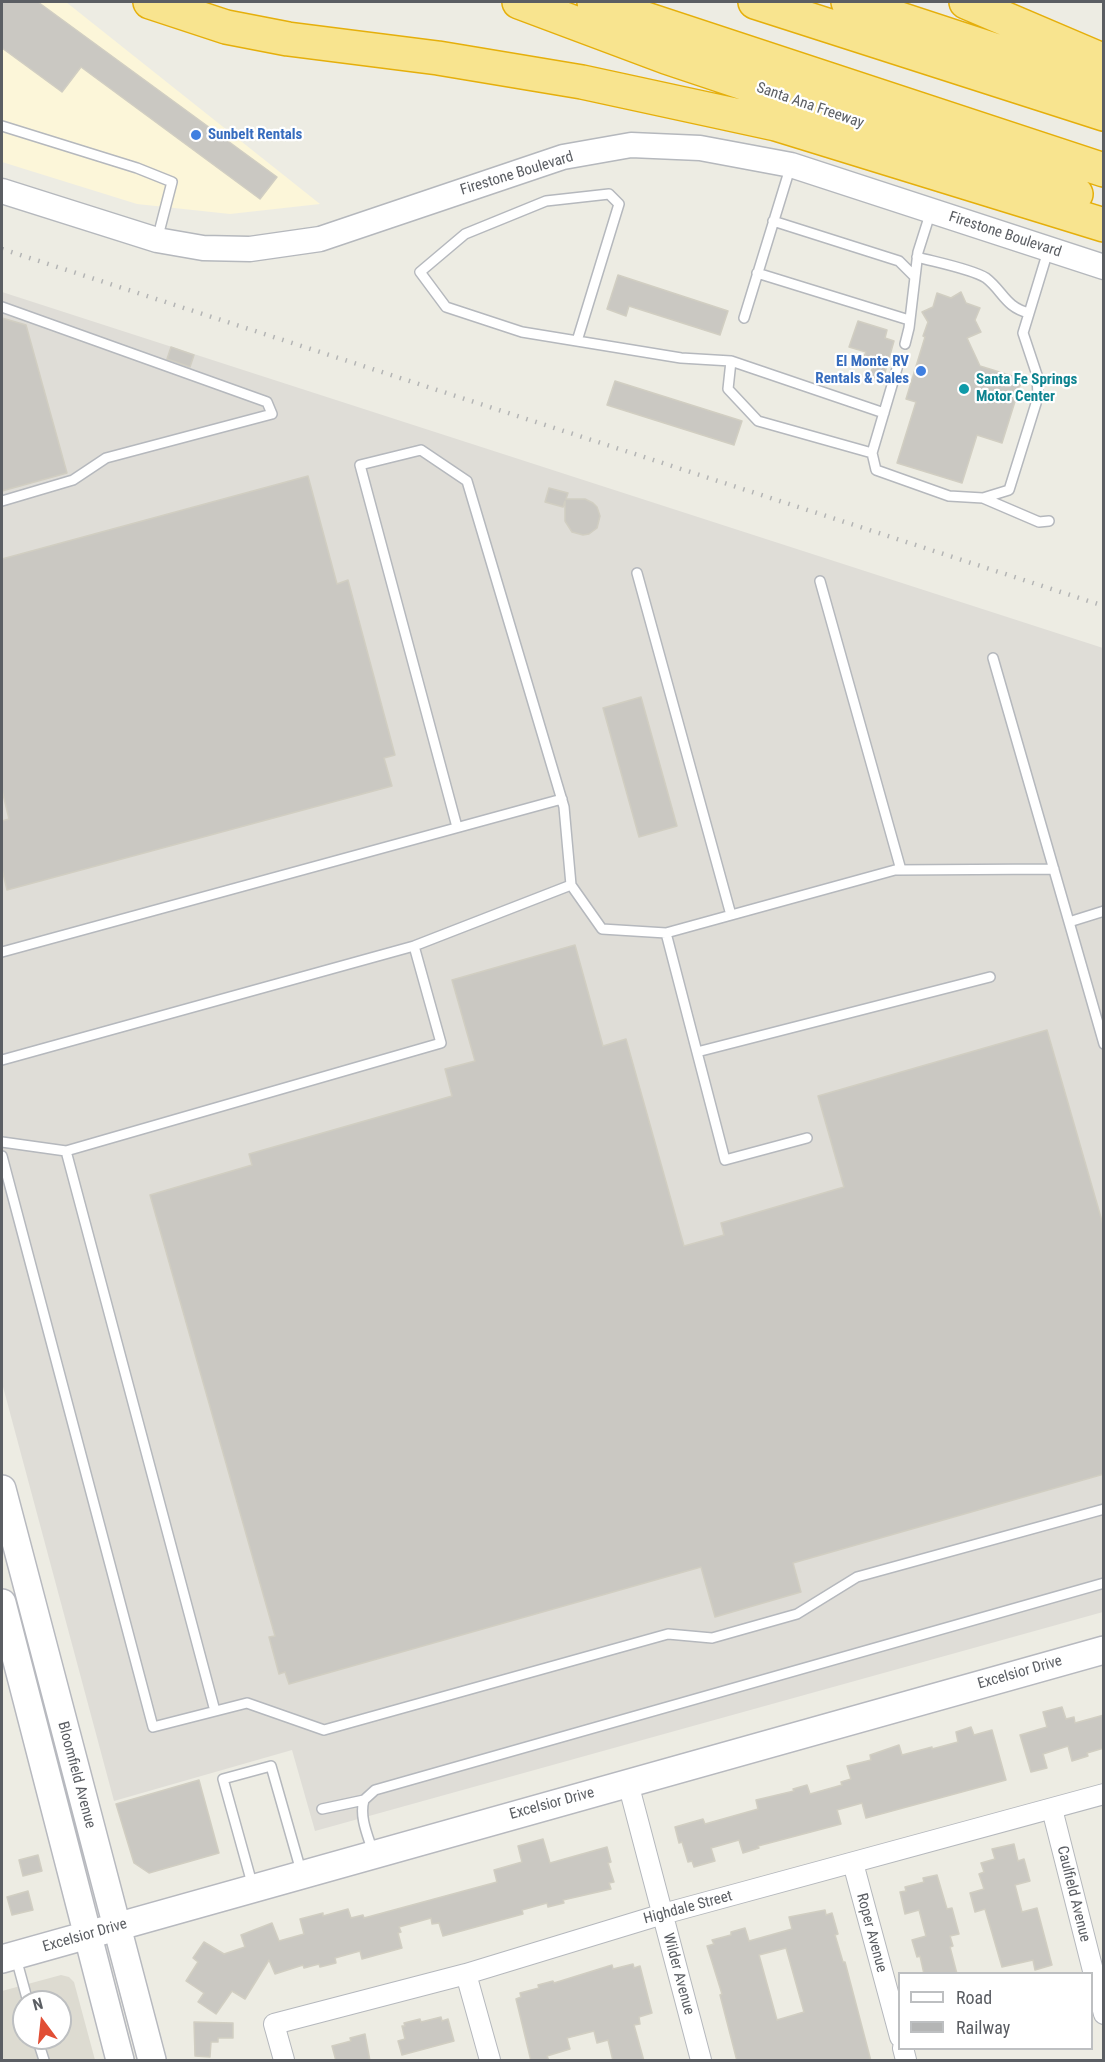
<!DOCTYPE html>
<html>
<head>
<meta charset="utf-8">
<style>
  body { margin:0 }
  #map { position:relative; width:1105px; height:2062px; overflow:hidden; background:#edece3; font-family:"Roboto Condensed",sans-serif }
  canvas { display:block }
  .frame { position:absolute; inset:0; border:3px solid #5b5e63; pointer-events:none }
  .legend { position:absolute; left:898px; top:1972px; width:195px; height:78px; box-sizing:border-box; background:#fff; border:2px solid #bdbfc1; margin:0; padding:8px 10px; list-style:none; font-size:18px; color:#5b5e63 }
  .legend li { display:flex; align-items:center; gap:12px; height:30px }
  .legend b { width:30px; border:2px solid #bdbfc1 }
  .north { position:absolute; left:12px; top:1990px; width:60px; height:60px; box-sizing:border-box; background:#fff; border:2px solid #bdbfc1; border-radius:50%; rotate:345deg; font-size:16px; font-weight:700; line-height:24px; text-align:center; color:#5b5e63 }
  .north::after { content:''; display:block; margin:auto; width:21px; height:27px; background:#e14e35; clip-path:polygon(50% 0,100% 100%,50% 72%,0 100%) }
</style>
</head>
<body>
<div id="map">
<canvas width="1105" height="2062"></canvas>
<div class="frame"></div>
<ul class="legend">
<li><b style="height:8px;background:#fff"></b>Road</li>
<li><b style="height:8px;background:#b4b5b5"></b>Railway</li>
</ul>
<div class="north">N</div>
</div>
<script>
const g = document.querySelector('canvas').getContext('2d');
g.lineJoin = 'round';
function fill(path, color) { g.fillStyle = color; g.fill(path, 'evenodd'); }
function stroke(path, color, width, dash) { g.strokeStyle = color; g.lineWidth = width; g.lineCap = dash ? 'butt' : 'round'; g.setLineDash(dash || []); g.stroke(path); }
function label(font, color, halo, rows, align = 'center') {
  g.font = font + ' "Roboto Condensed",sans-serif'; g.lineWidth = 4.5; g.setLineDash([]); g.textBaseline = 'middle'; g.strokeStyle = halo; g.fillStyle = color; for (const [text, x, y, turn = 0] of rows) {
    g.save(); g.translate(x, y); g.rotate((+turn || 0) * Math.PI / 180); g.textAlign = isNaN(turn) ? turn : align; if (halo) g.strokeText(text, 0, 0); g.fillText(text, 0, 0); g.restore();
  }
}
fill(new Path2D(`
  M2,2H66L320,204L230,214L137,204L2,162Z`), '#fcf6d9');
fill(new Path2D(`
  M2,292L1103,648V1612L315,1831L292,1750L114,1801L2,1383Z`), '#dfddd7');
fill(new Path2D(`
  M61,1975L69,1977L74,1982L95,2060H2V1991ZM24,2002H60V2038H24Z`), '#dddbd1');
const building = new Path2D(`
  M2,2H38L277,177L260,199L81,67L62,92L2,48Z
  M618,275L728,311L720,335L629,306L626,316L607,309Z
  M961,292L966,303L980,308L975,320L981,332L967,338L980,366L1022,379L1002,443L977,435L962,483L897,463L916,402L906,399L925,337L923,336L928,322L922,312L933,307L937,293L951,298Z
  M2,318L26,325L67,473L2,491Z
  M858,321L887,330L885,338L894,341L882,383L869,379L874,362L863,359L866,352L849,347Z
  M171,347L194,355L190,367L167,359Z
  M615,381L742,421L734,445L607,405Z
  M308,476L337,584L348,580L395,755L384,758L392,786L7,890L2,869V821L9,819L2,790V559Z
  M549,488L568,493L566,499H585L593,503L597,507L600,516L597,528L589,534L583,535L572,532L565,521V501L563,507L545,502Z
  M641,697L677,826L639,837L603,708Z
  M575,945L603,1046L626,1039L684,1246L724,1235L721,1223L844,1187L818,1096L1047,1030L1104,1228V1474L793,1563L801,1592L715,1617L701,1567L289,1684L285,1672L279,1674L269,1637L275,1636L150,1195L252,1165L249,1154L452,1096L445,1069L475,1061L452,980Z
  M1062,1707L1066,1719L1074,1717L1075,1723L1104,1715V1748L1087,1753L1088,1756L1072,1761L1068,1746L1043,1754L1047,1768L1031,1772L1020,1735L1047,1727L1043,1712Z
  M971,1727L974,1735L992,1730L1006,1780L866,1818L862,1803L837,1810L841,1824L758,1846L759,1848L743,1853L739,1840L711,1848L715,1861L694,1867L692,1861L688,1862L682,1842L679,1843L675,1827L703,1819L705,1824L758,1809L756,1800L794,1791L793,1789L807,1785L810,1794L842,1785L841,1782L851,1779L847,1766L871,1760L870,1755L899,1745L902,1755L932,1747V1749L958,1742L956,1732Z
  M199,1780L219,1853L149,1873L134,1863L116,1804Z
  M543,1839L550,1863L607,1847L611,1862L608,1863L614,1882L609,1883L611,1889L563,1900L564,1903L548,1907L547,1903L522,1910L523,1914L443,1936L439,1923L432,1924L431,1918L399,1927L401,1932L398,1933L402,1948L362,1959L360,1951L335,1958L336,1963L320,1967L319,1964L304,1968L303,1965L275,1974L269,1960L245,1999L232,1991L216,2014L198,2002L204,1993L186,1981L198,1962L193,1958L204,1942L224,1954L245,1947L241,1935L272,1923L279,1941L304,1934L300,1919L323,1913V1916L348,1909L351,1918L363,1915L364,1918L497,1882L494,1870L522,1862L518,1846Z
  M1014,1844L1018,1861L1024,1859L1030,1881L1015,1885L1022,1912L1037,1908L1052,1965L1035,1970L1033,1960L1002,1967L985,1909L975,1912L970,1893L984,1889L979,1874L984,1872L981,1863L995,1859L992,1849Z
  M38,1855L42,1871L23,1876L19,1860Z
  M937,1875L947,1909L952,1908L959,1934L950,1936L953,1946L950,1947L957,1974H924L920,1956L917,1957L912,1940L926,1936L919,1910L905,1914L900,1892L906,1891L905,1887L924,1882L923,1878Z
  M28,1891L33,1910L12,1915L7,1897Z
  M825,1910L826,1915L832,1913L838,1934L835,1935L843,1962H845L871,2061H737L720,1995L722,1994L707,1946L714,1944L712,1940L731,1935V1932L745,1928L749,1941L792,1929L789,1917ZM786,1948L804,2012L777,2020L759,1955Z
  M633,1964L634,1968L640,1966L652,2013L639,2017L640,2024L634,2025L644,2061H613L608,2040L597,2043L594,2031L567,2038L570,2049L547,2056L549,2061H531L516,1999L521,1997L520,1993L539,1988L538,1985L553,1981L554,1983L612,1965L613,1969Z
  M441,2017L442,2021L448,2019L454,2041L402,2055L398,2041L405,2039L402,2026H405L404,2023L420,2019L421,2022Z
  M194,2022L233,2023V2038H218V2042H211L210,2057L195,2056Z
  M365,2034L370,2061H336L332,2046L351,2041L350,2038Z`);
fill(building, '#cac8c2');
stroke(building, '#d1cec2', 1.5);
const service = new Path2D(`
  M2,126L137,168L172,182L157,240
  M773,221L899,261L915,277
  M917,257C935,262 972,269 986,278C1003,291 1005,307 1029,313
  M757,273L909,320
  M2,307L267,402L272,414L106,458L73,480L2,501
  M744,318L791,165
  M577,341L619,204L609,194L546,201L465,234L420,272L446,307L522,332L681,358L731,361L884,413
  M905,344L909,328L918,252L931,211
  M731,361L728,389L758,421L872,453
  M898,365L872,453L876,470L949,496L983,498L1009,490L1038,397L1037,375L1023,333L1048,251
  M983,498L1039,522L1049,521
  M637,573L731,915
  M820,581L901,870
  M993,658L1069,922
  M457,827L360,465L421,450L467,481L564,807L571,885L602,929L666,933L895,870L1054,869
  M1104,911L1069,922L1104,1044
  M666,933L725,1160L807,1138
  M2,952L562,799
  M697,1052L990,977
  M2,1060L414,946L571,885
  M2,1142L66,1151L441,1043L414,946
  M66,1151L215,1711
  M2,1156L153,1727L247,1703L324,1730L668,1634L712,1638L797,1614L857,1577L1104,1509
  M364,1800C359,1817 368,1836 373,1852
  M322,1809L364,1800L375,1790L1104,1583
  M253,1887L223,1779L271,1766L301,1871
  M16,1958L28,2002
  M37,2038L44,2060`);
const minor = new Path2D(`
  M628,1783L701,2060
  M1052,1809L1104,2014
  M853,1863L900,2037
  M466,1974L490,2060
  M903,2048L906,2060
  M284,2060L274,2024L466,1974L663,1914L1104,1794`);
const tertiary = new Path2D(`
  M2,191L157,240L203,248L250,249L320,239L563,157L631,145L700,148L791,165L1104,267`);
const secondary = new Path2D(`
  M2,1489L152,2060
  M2,1603L120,2060
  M2,1959L1104,1650`);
const motorway = new Path2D(`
  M150,2L226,27L288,39L438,58L582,82L776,124L1104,225
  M519,2L666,57L1076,194
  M594,2L1104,170
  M755,2L1104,114
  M848,2L1104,86
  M966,2L1095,57L1104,63`);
stroke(service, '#b5b8bd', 12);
stroke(minor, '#b5b8bd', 22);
stroke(tertiary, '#b5b8bd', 27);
stroke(secondary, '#b7b9bf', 30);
stroke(motorway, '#e5af0b', 36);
stroke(service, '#fff', 9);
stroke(minor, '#fff', 20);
stroke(tertiary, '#fff', 24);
stroke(secondary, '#fff', 27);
stroke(motorway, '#f8e48f', 33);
stroke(new Path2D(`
  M2,249L1104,606`), '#b4b5b5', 4.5, [1.5, 8]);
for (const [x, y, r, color] of [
  [196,135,6,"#3f7fe0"],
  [921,371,6,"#3f7fe0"],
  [964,389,6,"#0f9aa8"]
]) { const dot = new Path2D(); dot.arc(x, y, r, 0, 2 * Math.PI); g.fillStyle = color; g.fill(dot); stroke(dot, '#fff', 2); }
label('15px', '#5b5e63', '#fff', [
  ["Santa Ana Freeway",810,106,19],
  ["Firestone Boulevard",517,174,-17],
  ["Firestone Boulevard",1005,235,18],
  ["Excelsior Drive",1020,1673,-16],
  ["Bloomfield Avenue",76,1775,75],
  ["Excelsior Drive",552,1804,-15],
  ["Caulfield Avenue",1073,1894,76],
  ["Highdale Street",688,1908,-15],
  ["Roper Avenue",871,1933,75],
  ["Excelsior Drive",85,1936,-16],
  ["Wilder Avenue",678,1974,75]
]);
label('bold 15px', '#366cbe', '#fff', [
  ["Sunbelt Rentals",208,135],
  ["El Monte RV",909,362,"right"],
  ["Rentals & Sales",909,379,"right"]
], 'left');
label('bold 15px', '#0d838f', '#fff', [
  ["Santa Fe Springs",976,380],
  ["Motor Center",976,397]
], 'left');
</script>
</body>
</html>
